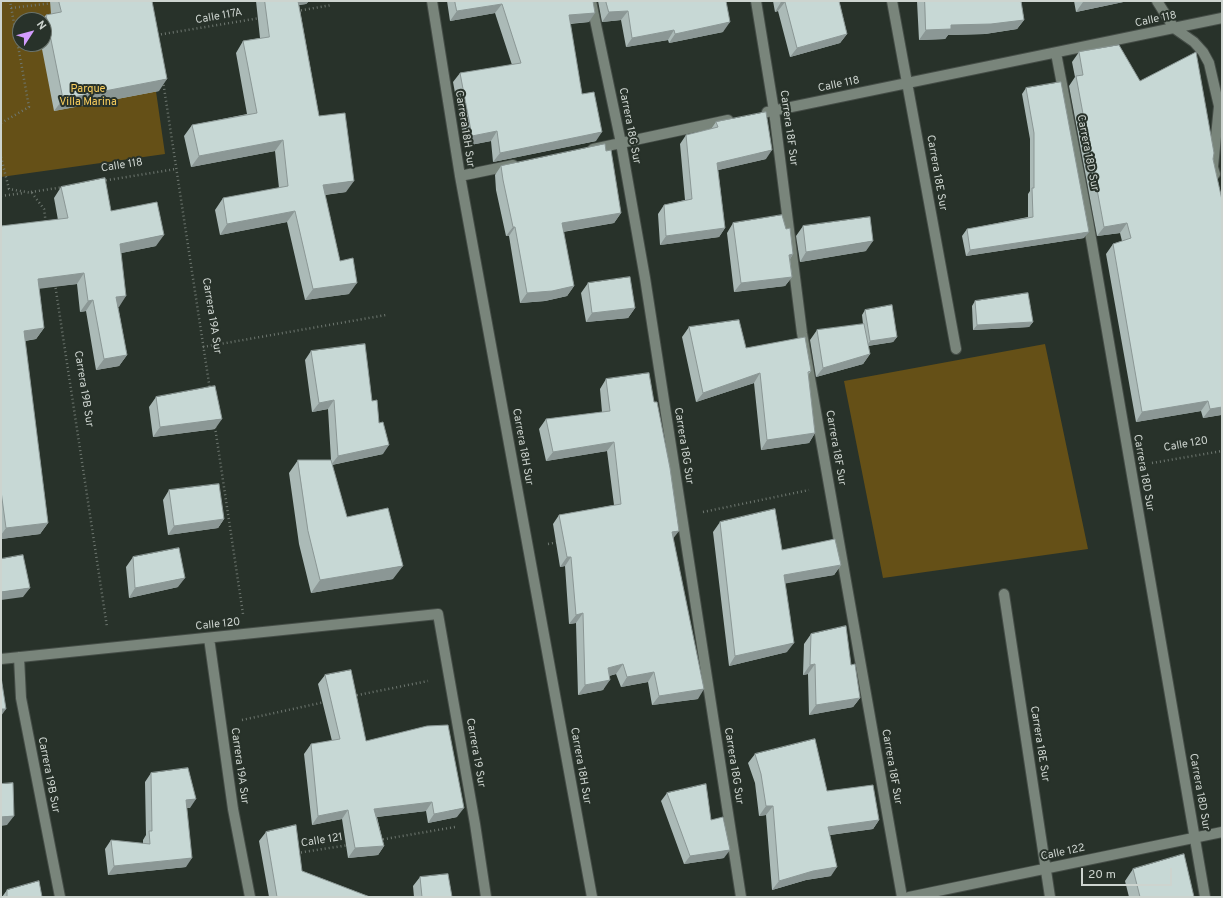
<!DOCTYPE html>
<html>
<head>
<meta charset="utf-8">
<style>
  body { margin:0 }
  #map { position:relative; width:1223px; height:898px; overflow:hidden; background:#28322a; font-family:Overpass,sans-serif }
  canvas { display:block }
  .frame { position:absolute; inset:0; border:2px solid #cdd4cf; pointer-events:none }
  .north { position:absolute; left:12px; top:12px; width:40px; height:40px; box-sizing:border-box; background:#28322a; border:1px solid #6a736c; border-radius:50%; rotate:54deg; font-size:11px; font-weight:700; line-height:16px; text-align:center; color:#cdd4cf }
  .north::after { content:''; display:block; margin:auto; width:14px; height:18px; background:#d39cfd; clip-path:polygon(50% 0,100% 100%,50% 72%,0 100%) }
  .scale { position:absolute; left:1081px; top:868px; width:91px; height:18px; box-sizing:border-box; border:2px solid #cdd4cf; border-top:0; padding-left:5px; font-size:12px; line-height:14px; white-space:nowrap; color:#cdd4cf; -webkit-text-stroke:3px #28322a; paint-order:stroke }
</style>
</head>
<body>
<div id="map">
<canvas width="1223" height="898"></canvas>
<div class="frame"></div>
<div class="north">N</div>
<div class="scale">20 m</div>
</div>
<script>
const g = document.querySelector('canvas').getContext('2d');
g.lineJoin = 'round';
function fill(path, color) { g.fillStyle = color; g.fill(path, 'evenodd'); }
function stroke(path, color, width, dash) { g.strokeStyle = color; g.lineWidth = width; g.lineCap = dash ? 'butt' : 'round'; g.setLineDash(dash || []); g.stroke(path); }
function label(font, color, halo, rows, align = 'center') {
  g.font = font + ' Overpass,sans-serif'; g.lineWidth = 4; g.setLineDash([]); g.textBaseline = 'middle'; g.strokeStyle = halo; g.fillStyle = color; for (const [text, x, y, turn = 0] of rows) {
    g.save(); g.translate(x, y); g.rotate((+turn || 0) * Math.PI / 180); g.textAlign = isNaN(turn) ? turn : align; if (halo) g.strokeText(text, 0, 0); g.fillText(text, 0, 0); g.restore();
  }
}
fill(new Path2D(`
  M1,1H143L165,154L1,177ZM20,20H44V44H20Z
  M1045,344L1088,549L883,578L844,381Z`), '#655017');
const minor = new Path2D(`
  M432,1L460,176L592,897
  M591,1L621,143L645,278L741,897
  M756,1L774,111L802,333L902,897
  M892,1L956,349
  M1157,1L1174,28L1194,42L1203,52L1209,63L1219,106L1222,110
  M1056,53L1088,221L1205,897
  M767,112L1222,18
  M593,149L728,120
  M1215,174L1213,167L1219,106
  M460,176L513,165
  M1004,594L1050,897
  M209,638L233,809L250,897
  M19,657L21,698L60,897
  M1,659L438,614L475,824L486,897
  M909,897L1222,832`);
stroke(minor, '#454d47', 12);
stroke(new Path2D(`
  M11,8L53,3
  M297,11L332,5
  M157,35L260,18
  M163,81L210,390
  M1,123L29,107L10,1
  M1,157L9,189L32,193L44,209L46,224
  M102,181L176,169
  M31,192L64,187
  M1,196L24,193
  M55,284L107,627
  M203,347L386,315
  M215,427L243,614
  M1152,463L1222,451
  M703,512L809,490
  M548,544L559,542
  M353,696L428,681
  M242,720L325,702
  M379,840L455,827
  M297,853L349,845`), '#6e7770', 2.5, [1, 3]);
stroke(minor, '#79857b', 10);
fill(new Path2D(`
  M50,1H152L159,91L54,111L41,44H44V20H42L46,15L51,14Z
  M256,1H309L306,4L299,5L319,116L346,192L325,195L340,261L349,294L305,300L287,222L220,235L215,210L223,198L279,188L275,151L191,167L184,136L192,125L247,114L236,53L243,41L260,38Z
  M447,1H593L589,22L570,24L582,94L596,141L493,162L491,141L465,146L453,82L460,73L512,65L495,13L450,21Z
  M598,1H726L723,32L669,43L668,40L626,47L621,20L602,22Z
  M773,1H839L847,34L840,43L790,57L778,11L775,12Z
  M917,1H1021L1024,20L1017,29L985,34L948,35L945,39L919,40Z
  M1074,1H1128L1076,12Z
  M1079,52L1140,81L1213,159L1222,200V421L1221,415L1203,418L1201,411L1136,422L1106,254L1113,244L1122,241L1120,233L1097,236L1069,86L1075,77L1072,62Z
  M1026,88L1084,238L966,256L962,236L967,229L1028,217V194L1030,191V139L1022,94Z
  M716,122L766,159L718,170L725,228L719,237L660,245L658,214L664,205L685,200L680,144L686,135L711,129Z
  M501,166L621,213L614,223L563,232L574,286L567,296L545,301L520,303L509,236H506L496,190L495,175Z
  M61,187L111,211L156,246L121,253L119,307H118L127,355L119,366L96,370L86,311L80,312L77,284L39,288L44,328L36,339L25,341L48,523L40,534L1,539V226L58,220L54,198Z
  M733,223L786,229L793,254L790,259L792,277L785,286L734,292L727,233Z
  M803,226L866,251L800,262L796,236Z
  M588,283L635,308L628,318L586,322L581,293Z
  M975,301L1033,322L1029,327L973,330L972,306Z
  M865,310L897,337L893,342L868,346L870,354L863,364L816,377L810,340L817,330L863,324L862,315Z
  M689,327L746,348L811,371L808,375L815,433L809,443L761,450L754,383L696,402L682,337Z
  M311,351L372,401L383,454L332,465L347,517L393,579L311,593L299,544L289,473L298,460H331L328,409L312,412L305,360Z
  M606,379L673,538L698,699L652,705L648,682L621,687L616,674L609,676L603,690L578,695L576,623L569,624L565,566L560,567L553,524L559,515L614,505L607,451L546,461L539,429L546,419L602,412L600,389Z
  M156,397L215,429L153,437L149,407Z
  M169,490L224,519L218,528L168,535L163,500Z
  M720,522L782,550L841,565L834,575L785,583L787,652L729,666L713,532Z
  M133,557L178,587L129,598L126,567Z
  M811,634L851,665L860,698L853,707L809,715L808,674L803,675L804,644Z
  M325,675L366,741L457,817L428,823L426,811L377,817L384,846L378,855L348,858L342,819L312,825L304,754L311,744L332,741L318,684Z
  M755,754L827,791L879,820L873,829L830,835L831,876L806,880L772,890L766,815L759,816L755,783L748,763Z
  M151,773L190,808H187L186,867L108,875L105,849L111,840L143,844V840L146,835L145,782Z
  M667,793L711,820L724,858L684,864L661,801Z
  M266,832L302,871L370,897H269L259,841Z
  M1133,869L1194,897H1129L1125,881Z
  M420,877L452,897H414L413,886Z
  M7,890L42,897H2Z`), '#abbab7');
fill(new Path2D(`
  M293,1H309L306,4L289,6Z
  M1089,1H1128L1076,12L1083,2Z
  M781,2H785L778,11L775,12Z
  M502,4L495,13L450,21L457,11Z
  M628,11L621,20L602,22L609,12Z
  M595,13L589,22L562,24L569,15Z
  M1024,20L1017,29L985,34L948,35L945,39L919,40L926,30L951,25Z
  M730,22L723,32L669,43L675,34Z
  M674,30L668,40L626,47L632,38Z
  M847,34L840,43L790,57L797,48Z
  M167,79L159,91L54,111L63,99Z
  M497,131L491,141L465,146L472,136Z
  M602,132L596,141L493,162L500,153Z
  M283,140L275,151L191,167L199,156Z
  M772,150L766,159L710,172L717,163Z
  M354,181L346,192L315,196L323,185Z
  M295,211L287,222L220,235L227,224Z
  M621,213L614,223L555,233L562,223Z
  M1127,223L1120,233L1097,236L1104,227Z
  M513,227H515L509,236H506Z
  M725,228L719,237L660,245L666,236Z
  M1089,232L1084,238L966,256L970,250Z
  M164,235L156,246L112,255L120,244Z
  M873,241L866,251L800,262L806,252Z
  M793,254L787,264L789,255Z
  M84,273L77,284L30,290L38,279Z
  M792,277L785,286L734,292L741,283Z
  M357,283L349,294L305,300L313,289Z
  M574,286L567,296L545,301L520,303L527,293Z
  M126,296L119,307L108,308L116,297Z
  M93,300L86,311L80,312L88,301Z
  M635,308L628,318L586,322L592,313Z
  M1033,322L1029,327L973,330L977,325Z
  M44,328L36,339L16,342L24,331Z
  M897,337L893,342L867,346L870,341Z
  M870,354L863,364L816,377L823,368Z
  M127,355L119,366L96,370L104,359Z
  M760,373L754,383L696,402L703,393Z
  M334,400L328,409L312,412L319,403Z
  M1208,401L1201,411L1136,422L1142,412Z
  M1222,407V414L1221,415L1203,418L1210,409Z
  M222,419L215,429L153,437L160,427Z
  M815,433L809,443L761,450L767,440Z
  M614,442L607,451L546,461L553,452Z
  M389,445L383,454L331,465L338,456Z
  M224,519L218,528L168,535L174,526Z
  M48,523L40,534L1,539V535L6,528Z
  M679,531L672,540V532Z
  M567,557H571L565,566L560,567Z
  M841,565L834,575L777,585L784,575Z
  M403,566L393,579L311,593L320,580Z
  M185,578L178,587L129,598L135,588Z
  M30,588L23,597L1,600V592Z
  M583,613L576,623L569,624L576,615Z
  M794,643L787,652L729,666L735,656Z
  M623,664L616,674L601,678L608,668Z
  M815,664L808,674L803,675L810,665Z
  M654,672L648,682L621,687L627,677Z
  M610,680L603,690L578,695L585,685Z
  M704,689L698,699L652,705L659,696Z
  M860,698L853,707L809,715L816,705Z
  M1,709H6L1,716Z
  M196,799L190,808H179L186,800Z
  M432,802L426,811L368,818L374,809Z
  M766,806H773L766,815L759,816Z
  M464,808L457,817L428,823L434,814Z
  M348,810L342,819L312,825L318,816Z
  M14,816L7,825L1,826V817Z
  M879,820L873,829L822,836L828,827Z
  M384,846L378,855L348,858L355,848Z
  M730,850L724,858L684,864L690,856Z
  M192,858L186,867L108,875L114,866Z
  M837,867L831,876L806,880L772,890L779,881L813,871Z`), '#8b9795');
const building = new Path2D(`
  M59,1H152L167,79L63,99L46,15L61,12Z
  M265,1H298L319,116L345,113L354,181L323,185L340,261L353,258L357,283L313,289L295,211L227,224L223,198L288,186L283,140L199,156L192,125L257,113L243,41L269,37Z
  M455,1H593L595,13L569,15L582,94L594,92L602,132L500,153L497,131L472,136L460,73L521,63L502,4L457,11Z
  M606,1H726L730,22L675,34L674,30L632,38L628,11L609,12Z
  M781,1H839L847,34L797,48L785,2H781Z
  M925,1H1021L1024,20L991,24L951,25V29L926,30Z
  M1119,45L1140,81L1196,52L1214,153L1213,159L1222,200V407L1210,409L1208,401L1142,412L1113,244L1131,238L1127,223L1104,227L1076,76L1083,75L1079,52Z
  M1061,82L1089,232L970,250L967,229L1033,217L1032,188H1034V133L1026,88Z
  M766,112L772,150L717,163L725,228L666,236L664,205L692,199L686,135L718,127L716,122Z
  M605,144L606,151L611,150L621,213L562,223L574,286L552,291L527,293L515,227H513L503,180L501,166Z
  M105,178L111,211L157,202L164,235L120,244L126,296L116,297L127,355L104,359L93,300L88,301L84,273L38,279L44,328L24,331L48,523L6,528L1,491V226L68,218L61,187Z
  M782,215L786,229L790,228L793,254L789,255L792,277L741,283L733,223Z
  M870,217L873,241L806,252L803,226Z
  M630,277L635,308L592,313L588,283Z
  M1028,293L1033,322L977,325L975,301Z
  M892,305L897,337L870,341L865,310Z
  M739,320L746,348L805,337L811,371L808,372L815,433L767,440L760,373L703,393L689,327Z
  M864,324L870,354L823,368L817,330Z
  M365,344L372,401L377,400L379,423L383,422L389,445L338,456L334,400L319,403L311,351Z
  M649,373L654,402H657L670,468L679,531L672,532L704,689L659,696L654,672L627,677L623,664L608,668L610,680L585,685L583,613L576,615L571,557H567L559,515L621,504L614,442L553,452L546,419L610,411L606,379Z
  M215,386L222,419L160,427L156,397Z
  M298,460H331L347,517L388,508L403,566L320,580L308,531Z
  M219,484L224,519L174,526L169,490Z
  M775,509L782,550L835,539L841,565L784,575L794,643L735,656L720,522Z
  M179,548L185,578L135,588L133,557Z
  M23,555L30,588L1,592V559Z
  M846,626L851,665L855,664L860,698L816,705L815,664L810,665L811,634Z
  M351,670L366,741L427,726L448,725L464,808L434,814L432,802L374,809L384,846L355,848L348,810L318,816L311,744L340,739L325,675Z
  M1,677L6,709H1Z
  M815,739L827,791L873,785L879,820L828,827L837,867L813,871L779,881L773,806H766L761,774L755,754Z
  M188,768L196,799L186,800L192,858L114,866L111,840L150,844L149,831H152L151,773Z
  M13,783L14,816L1,817V784Z
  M706,784L711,820L723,817L730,850L690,856L667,793Z
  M296,825L302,871L370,897H277L266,832Z
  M1184,854L1194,897H1140L1133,869Z
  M448,874L452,897H422L420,877Z
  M39,881L42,897H7V890Z`);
fill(building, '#c7d8d5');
stroke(building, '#8b9795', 1);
label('11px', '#cdd4cf', '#28322a', [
  ["Calle 117A",219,17,-10],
  ["Calle 118",1156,20,-12],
  ["Calle 118",839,85,-12],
  ["Carrera 18G Sur",629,126,79],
  ["Carrera 18F Sur",788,128,82],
  ["Carrera 18H Sur",464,129,81],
  ["Carrera 18D Sur",1087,153,79],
  ["Calle 118",122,166,-9],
  ["Carrera 18E Sur",936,173,80],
  ["Carrera 19A Sur",211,316,81],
  ["Carrera 19B Sur",83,389,81],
  ["Calle 120",1186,445,-10],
  ["Carrera 18G Sur",683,446,81],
  ["Carrera 18H Sur",522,447,80],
  ["Carrera 18F Sur",835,448,80],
  ["Carrera 18D Sur",1143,473,80],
  ["Calle 120",218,625,-6],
  ["Carrera 18E Sur",1039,744,81],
  ["Carrera 19 Sur",475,753,80],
  ["Carrera 19A Sur",239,766,82],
  ["Carrera 18H Sur",580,766,80],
  ["Carrera 18G Sur",733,766,81],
  ["Carrera 18F Sur",891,767,80],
  ["Carrera 19B Sur",48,775,79],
  ["Carrera 18D Sur",1199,792,80],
  ["Calle 121",322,841,-9],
  ["Calle 122",1063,853,-12]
]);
label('11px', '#fcd05e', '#28322a', [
  ["Parque",88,90],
  ["Villa Marina",88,103]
]);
</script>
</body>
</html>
